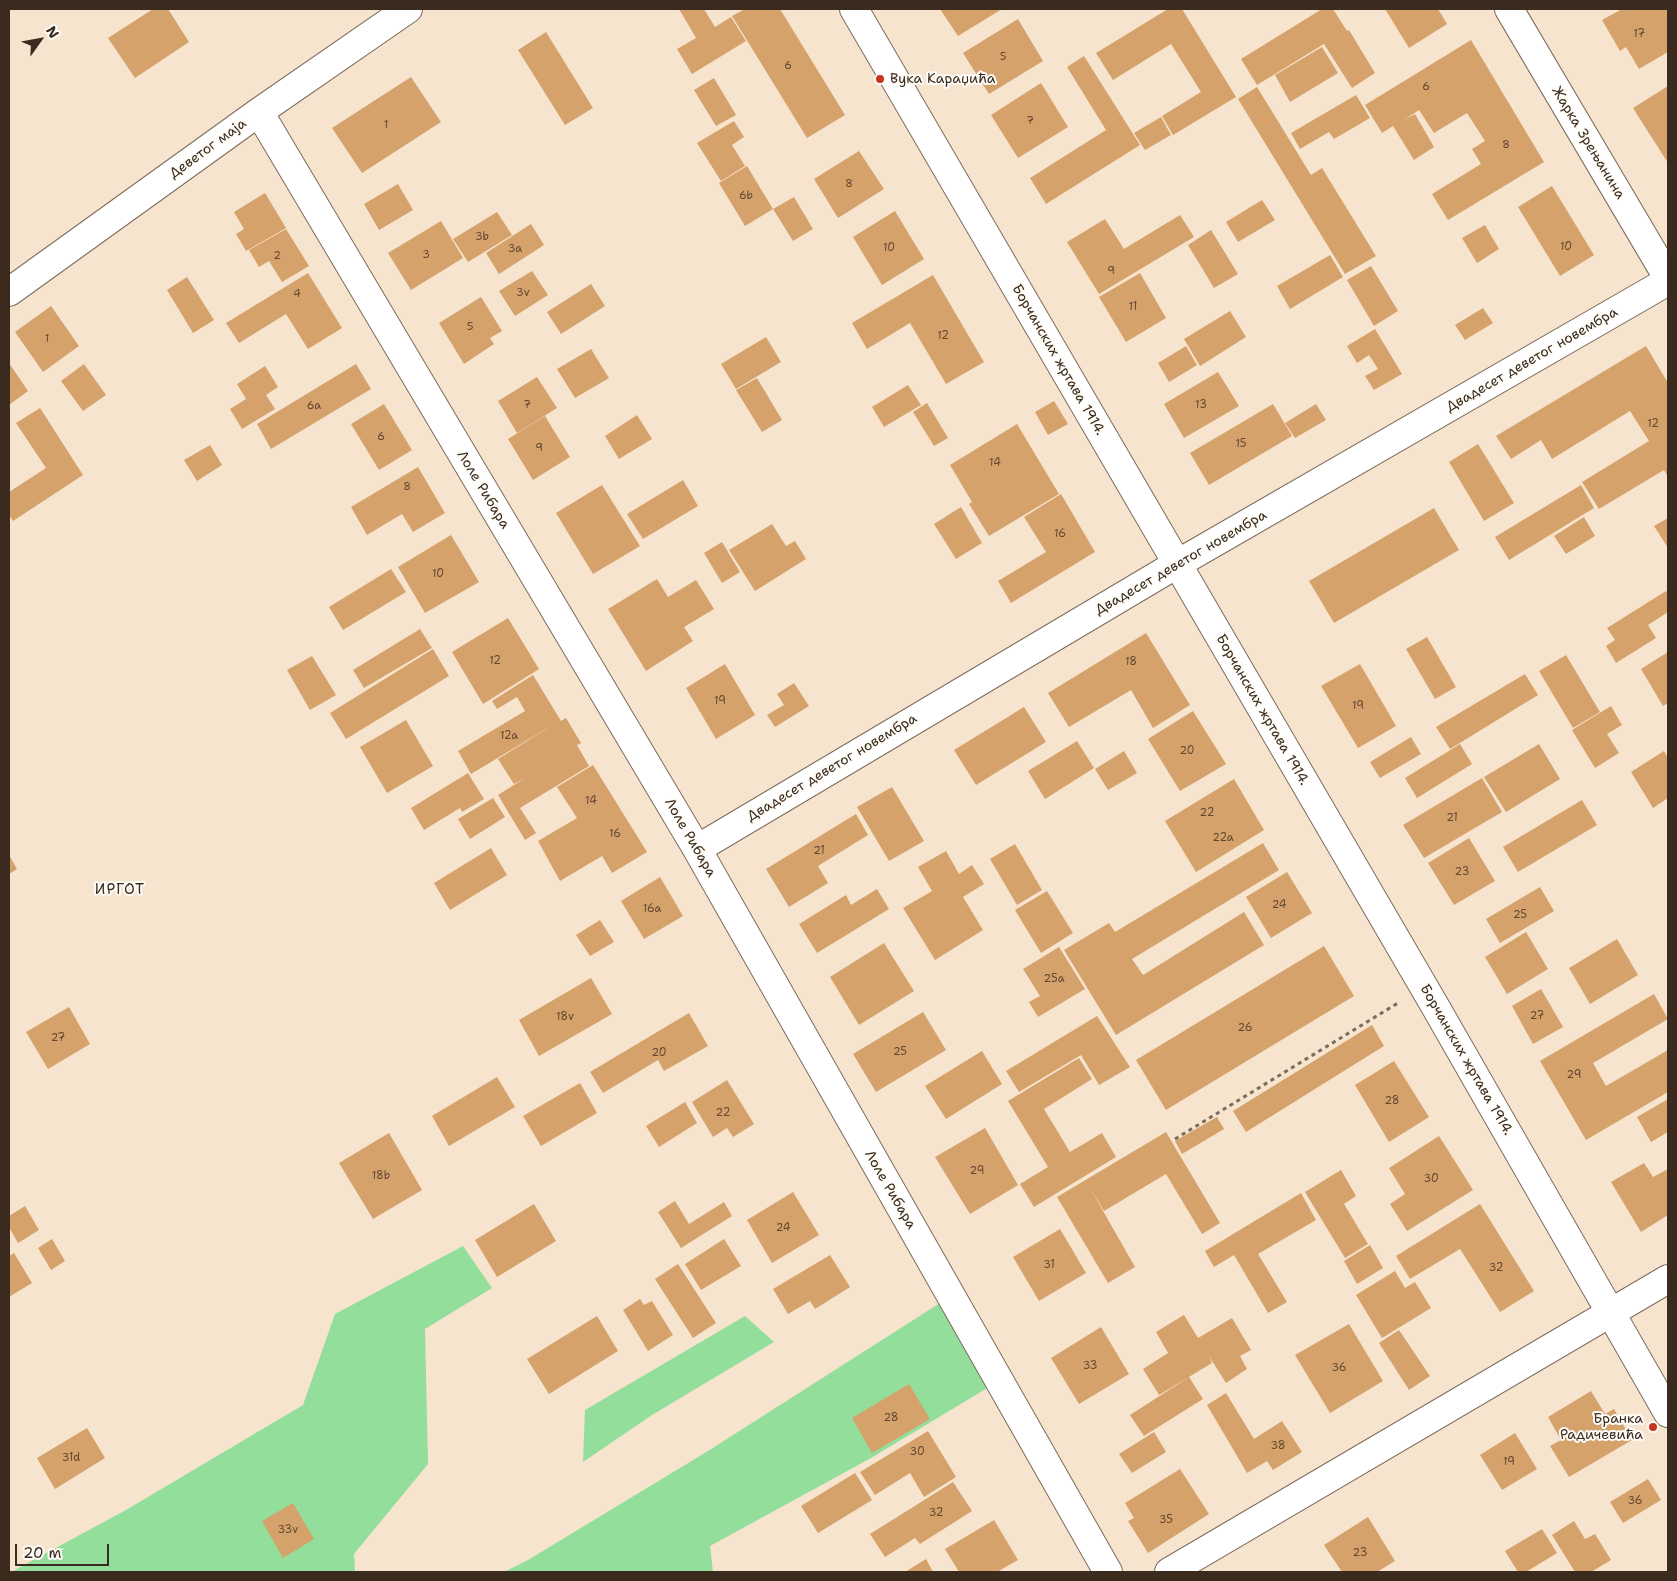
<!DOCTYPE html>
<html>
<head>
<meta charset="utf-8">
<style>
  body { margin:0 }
  #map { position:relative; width:1677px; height:1581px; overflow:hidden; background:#f7e4ce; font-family:"Shantell Sans",sans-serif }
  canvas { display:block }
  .frame { position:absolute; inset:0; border:10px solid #3b2a1e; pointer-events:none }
  .north { position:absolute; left:15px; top:15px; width:50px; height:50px; -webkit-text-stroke:4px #fdfcf7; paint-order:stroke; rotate:58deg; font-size:14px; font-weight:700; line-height:20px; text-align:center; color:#3b2a1e }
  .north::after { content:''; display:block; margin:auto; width:18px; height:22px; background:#3b2a1e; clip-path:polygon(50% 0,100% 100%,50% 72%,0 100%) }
  .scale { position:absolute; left:15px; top:1544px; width:94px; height:22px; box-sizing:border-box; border:2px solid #3b2a1e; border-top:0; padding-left:6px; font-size:15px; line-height:18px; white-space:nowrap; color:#3b2a1e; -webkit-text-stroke:4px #fdfcf7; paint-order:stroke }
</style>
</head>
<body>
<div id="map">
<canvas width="1677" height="1581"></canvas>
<div class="frame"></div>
<div class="north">N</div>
<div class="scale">20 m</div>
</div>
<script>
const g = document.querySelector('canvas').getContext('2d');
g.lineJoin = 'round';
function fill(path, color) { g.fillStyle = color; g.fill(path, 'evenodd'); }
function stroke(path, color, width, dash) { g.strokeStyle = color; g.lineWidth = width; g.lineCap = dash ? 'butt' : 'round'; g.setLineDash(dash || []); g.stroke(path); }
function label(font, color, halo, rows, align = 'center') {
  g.font = font + ' "Shantell Sans",sans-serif'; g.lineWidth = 4; g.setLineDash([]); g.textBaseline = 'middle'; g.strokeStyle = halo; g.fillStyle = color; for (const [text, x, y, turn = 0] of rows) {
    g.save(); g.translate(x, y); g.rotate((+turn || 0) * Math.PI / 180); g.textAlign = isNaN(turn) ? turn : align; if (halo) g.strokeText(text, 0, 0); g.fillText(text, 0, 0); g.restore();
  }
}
fill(new Path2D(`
  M463,1246L492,1288L425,1329L428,1464L354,1554L355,1572H11L126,1510L303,1405L335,1314Z
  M951,1296L999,1381L871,1458L710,1546L713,1572H504L528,1560L708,1451Z
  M745,1316L774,1342L652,1415L583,1462L585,1410Z`), '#93de9a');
fill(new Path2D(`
  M153,9H168L189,42L135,78L108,38Z
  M679,9H704L715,27L731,17L746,41L692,74L677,49L696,38Z
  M745,9H780L845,115L807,138L732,16Z
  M940,9H1002L958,36Z
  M1168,9H1182L1236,97L1173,135L1162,116L1201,92L1171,44L1113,80L1096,53Z
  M1322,9H1333L1347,31L1349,30L1375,73L1352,88L1324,44L1257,85L1241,59Z
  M1385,9H1438L1447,24L1409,48Z
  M1622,9H1668V52L1639,69L1626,47L1620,51L1602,20Z
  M1018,19L1043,61L989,94L963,53Z
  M546,32L593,108L565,125L518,50Z
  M1471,40L1544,162L1448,220L1432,194L1481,164L1472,149L1485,141L1467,113L1434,133L1419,110L1404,120L1415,114L1434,147L1414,160L1393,126L1382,133L1365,105Z
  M1322,47L1338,73L1290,102L1275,75Z
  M1084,56L1140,145L1046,204L1030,178L1106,130L1067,67Z
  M411,77L441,122L362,173L332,128Z
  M714,78L736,115L716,126L694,90Z
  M1041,83L1068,127L1018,158L991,115Z
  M1668,86V163L1633,108Z
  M1257,87L1311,175L1322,168L1376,256L1345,274L1238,99Z
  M1356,95L1370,118L1334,139L1329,132L1300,149L1291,133Z
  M1161,117L1171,135L1145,150L1134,133Z
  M734,121L744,137L732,145L745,166L721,181L697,143Z
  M859,151L884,189L838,218L814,179Z
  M747,166L773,209L745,226L719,183Z
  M398,184L413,210L379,230L364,204Z
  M1552,186L1594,255L1560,276L1518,207Z
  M265,193L286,228L246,251L236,234L244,229L234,212Z
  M794,197L813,229L793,241L773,209Z
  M1262,200L1275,220L1238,242L1226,222Z
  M895,211L924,259L882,285L853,237Z
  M497,212L512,235L468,262L453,239Z
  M1180,215L1194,237L1099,294L1067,242L1105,219L1124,249Z
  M441,221L463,258L411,290L388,253Z
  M531,224L544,245L499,274L486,253Z
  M1485,225L1499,249L1477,263L1462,238Z
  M286,229L309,266L282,282L269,261L259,267L249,250Z
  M1211,230L1238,274L1214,288L1188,245Z
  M1330,255L1343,277L1290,309L1277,286Z
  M1371,266L1398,311L1374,326L1347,280Z
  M532,271L548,295L515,316L499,291Z
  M308,273L342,328L308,349L286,314L239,343L226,323Z
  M1140,273L1166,318L1126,342L1099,297Z
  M933,275L984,362L946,384L910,323L867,349L852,323Z
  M187,277L214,320L193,333L167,290Z
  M591,284L605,306L561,334L547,312Z
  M481,297L502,331L490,338L494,344L464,364L439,323Z
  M51,306L79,346L43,372L15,332Z
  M1483,308L1493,323L1465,340L1455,325Z
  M1230,311L1246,337L1200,366L1184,339Z
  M1375,329L1402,374L1374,390L1365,376L1378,369L1369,355L1357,363L1347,346Z
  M766,337L781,362L736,389L721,364Z
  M1186,346L1197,365L1169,382L1158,363Z
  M1646,346L1668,383V477L1664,470L1599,509L1582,482L1649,441L1630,411L1552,459L1541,440L1511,459L1496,436Z
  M591,349L609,378L575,398L557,369Z
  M9,363L28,391L9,405Z
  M84,364L106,395L83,411L61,381Z
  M356,364L371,389L271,449L257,424Z
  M265,366L278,387L266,395L275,409L242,429L230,409L246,399L237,384Z
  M1218,372L1239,406L1184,438L1164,404Z
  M537,377L557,408L517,433L498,401Z
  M757,378L782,420L762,432L736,390Z
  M908,385L921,405L884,427L872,407Z
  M1054,401L1068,424L1048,435L1035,412Z
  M927,403L948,438L934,446L913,412Z
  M384,404L412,450L379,470L351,424Z
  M1273,404L1292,436L1209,485L1190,453Z
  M1316,404L1326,420L1295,438L1285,423Z
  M40,408L83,475L13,521L9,515V492L46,468L16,423Z
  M637,415L652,439L619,459L605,436Z
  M545,416L570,457L533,480L508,439Z
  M1017,424L1059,494L989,536L969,504L972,502L950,465Z
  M1478,444L1514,503L1484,521L1449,462Z
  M210,445L222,465L197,481L184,460Z
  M418,467L445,513L413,532L402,514L367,535L351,507Z
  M683,480L698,506L643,539L627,514Z
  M602,485L640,546L593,574L556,513Z
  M1581,485L1594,508L1509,560L1495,537Z
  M1061,494L1095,552L1011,603L998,581L1046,552L1024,517Z
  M961,507L982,543L956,559L934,524Z
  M1434,508L1459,550L1334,623L1309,581Z
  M1584,517L1595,536L1566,554L1554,536Z
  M1668,518V548L1654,526Z
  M772,524L786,546L795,541L806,559L755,591L729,550Z
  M451,535L479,582L425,613L398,567Z
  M722,542L740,572L722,583L704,553Z
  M391,569L406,592L343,630L329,607Z
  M657,579L668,597L696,580L714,609L684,627L693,641L646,671L608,609Z
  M1666,591L1668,595V612L1648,625L1656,638L1616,663L1606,646L1615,640L1607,628Z
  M508,618L539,669L483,704L452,652Z
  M420,629L432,648L364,688L353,670Z
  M1146,633L1190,705L1153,728L1131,690L1069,727L1048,693Z
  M1427,637L1456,687L1435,699L1406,649Z
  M433,649L449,676L346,739L330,713Z
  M1668,652V703L1663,706L1641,669Z
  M1566,655L1600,712L1573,728L1539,671Z
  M312,656L336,695L310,710L287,670Z
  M725,664L755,715L716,739L686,688Z
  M1360,664L1396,726L1358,748L1321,686Z
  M1525,674L1538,695L1450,749L1436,727Z
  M533,675L561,721L566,718L581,743L577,745L589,766L520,808L536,833L525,840L498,795L525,778L514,784L498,759L556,723L471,774L458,751L525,711L517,697L497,709L492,701Z
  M794,683L809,706L775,727L767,715L784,705L777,694Z
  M1611,706L1622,725L1607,734L1619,753L1595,768L1572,730Z
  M1024,707L1046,742L976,785L954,750Z
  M1193,711L1226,764L1180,791L1148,739Z
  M406,720L433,766L387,793L360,747Z
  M1411,737L1421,754L1380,778L1370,762Z
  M1077,741L1094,768L1045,799L1028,771Z
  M1460,744L1472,764L1417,798L1405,778Z
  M1539,744L1560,779L1506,812L1484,777Z
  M1124,751L1137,773L1108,790L1095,769Z
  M1664,751L1668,758V798L1653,808L1631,772Z
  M593,765L647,852L612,873L602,856L560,881L538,841L577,818L557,787Z
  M468,773L484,799L462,812L460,808L424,830L411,808Z
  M1482,778L1502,812L1424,858L1403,825Z
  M1234,779L1264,830L1196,872L1165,821Z
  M892,787L924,841L889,861L857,807Z
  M493,798L505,817L470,839L458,819Z
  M1582,800L1597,825L1518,872L1503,847Z
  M856,814L868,835L818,866L828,883L789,907L766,869Z
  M1469,838L1495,881L1454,905L1428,863Z
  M1263,843L1279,870L1132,959L1143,975L1244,912L1264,945L1116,1035L1064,950L1109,923L1115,932Z
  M1015,844L1042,890L1017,905L990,859Z
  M491,848L507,875L450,910L434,883Z
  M946,851L959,874L972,865L984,884L963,897L983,930L935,960L903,908L932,891L918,867Z
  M9,855L17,869L9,874Z
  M1287,872L1312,913L1271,938L1246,897Z
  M660,877L683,916L644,939L621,901Z
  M1540,887L1554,911L1500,943L1486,919Z
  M877,889L889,909L817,953L799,924L846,895L851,905Z
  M1047,891L1073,933L1041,953L1015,910Z
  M600,920L614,942L590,956L576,935Z
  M1526,932L1548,969L1507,994L1485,957Z
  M1617,939L1638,975L1590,1004L1569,968Z
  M884,943L914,991L859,1025L830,977Z
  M1324,946L1354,996L1166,1110L1136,1060Z
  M1059,947L1085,989L1038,1017L1029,1002L1040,996L1023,969Z
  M591,978L612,1014L539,1056L519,1020Z
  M1541,989L1563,1027L1533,1044L1512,1006Z
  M1654,994L1668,1019L1593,1063L1606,1086L1668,1050V1092L1586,1140L1540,1061Z
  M69,1007L90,1044L48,1069L26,1032Z
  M923,1012L946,1050L876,1092L853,1054Z
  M689,1013L708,1046L664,1071L658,1060L603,1093L590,1072Z
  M1097,1016L1130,1067L1099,1085L1081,1055L1019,1092L1006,1071Z
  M1372,1025L1384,1046L1246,1132L1233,1111Z
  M982,1051L1002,1084L946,1119L925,1086Z
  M1079,1058L1092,1079L1044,1109L1070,1152L1102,1133L1116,1157L1034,1207L1020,1184L1048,1167L1008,1101Z
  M1394,1061L1429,1117L1389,1142L1355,1085Z
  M497,1077L515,1107L449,1146L432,1116Z
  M727,1080L754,1124L733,1137L727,1128L713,1137L692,1102Z
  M580,1083L597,1113L541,1146L523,1116Z
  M1668,1099V1132L1651,1142L1637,1117Z
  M685,1102L697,1123L659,1147L646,1126Z
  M1217,1117L1224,1129L1182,1154L1175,1141Z
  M985,1128L1018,1185L970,1214L935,1157Z
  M1166,1132L1220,1223L1202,1234L1166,1174L1104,1211L1090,1188L1135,1267L1108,1283L1057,1197Z
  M389,1133L422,1190L373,1219L339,1163Z
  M1439,1136L1473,1190L1407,1231L1390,1204L1405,1194L1389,1168Z
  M1644,1163L1653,1177L1668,1169V1215L1641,1232L1611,1182Z
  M1341,1170L1356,1196L1344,1204L1368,1244L1345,1258L1305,1192Z
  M793,1192L819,1235L772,1263L747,1220Z
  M1301,1193L1316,1220L1258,1254L1287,1302L1268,1313L1234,1255L1214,1267L1205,1251Z
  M675,1201L689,1224L724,1202L732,1216L681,1248L658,1212Z
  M534,1204L556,1241L497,1277L475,1240Z
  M1480,1204L1534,1291L1500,1312L1460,1249L1410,1279L1396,1256Z
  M25,1206L39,1230L18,1243L9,1227V1216Z
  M1060,1229L1086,1273L1039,1301L1013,1257Z
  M52,1239L65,1261L51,1270L38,1248Z
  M724,1239L741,1266L701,1290L685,1264Z
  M1370,1245L1383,1268L1357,1284L1344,1261Z
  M14,1253L32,1283L9,1297V1256Z
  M830,1255L850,1287L815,1309L810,1301L788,1314L773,1289Z
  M678,1264L716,1323L693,1338L655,1279Z
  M1395,1271L1405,1288L1415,1282L1431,1308L1382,1338L1356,1295Z
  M640,1299L644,1305L652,1301L673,1335L648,1351L623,1310Z
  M1184,1315L1198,1338L1232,1318L1251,1350L1240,1356L1247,1369L1226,1383L1209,1356L1212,1363L1159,1395L1143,1369L1168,1353L1156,1332Z
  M597,1316L618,1351L549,1394L527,1359Z
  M1349,1324L1383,1381L1330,1413L1295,1355Z
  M1101,1327L1129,1374L1079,1404L1051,1358Z
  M1399,1330L1430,1376L1409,1390L1379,1343Z
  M1189,1377L1203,1399L1144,1436L1130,1415Z
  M909,1384L930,1419L872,1453L852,1418Z
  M1591,1391L1605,1414L1614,1409L1632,1440L1569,1477L1550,1446L1561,1440L1548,1417Z
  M1226,1393L1254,1439L1282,1421L1302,1452L1273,1470L1267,1461L1247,1473L1207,1405Z
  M87,1428L105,1458L55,1489L37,1458Z
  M928,1431L956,1477L924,1497L910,1473L875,1495L860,1472Z
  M1154,1432L1166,1452L1132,1473L1119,1454Z
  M1515,1433L1537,1469L1502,1490L1480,1455Z
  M1180,1469L1209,1514L1148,1553L1128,1521L1134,1518L1125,1503Z
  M855,1473L872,1500L818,1533L801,1506Z
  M1648,1479L1661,1500L1623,1523L1610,1502Z
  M953,1482L972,1511L920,1544L915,1538L885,1557L870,1534Z
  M293,1503L314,1539L283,1558L262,1521Z
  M1368,1517L1395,1561L1377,1572H1342L1324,1545Z
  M994,1520L1018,1560L997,1572H959L945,1549Z
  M1574,1521L1585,1539L1595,1534L1611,1560L1591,1572H1575L1552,1535Z
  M1542,1529L1557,1553L1526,1572H1518L1505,1551Z
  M926,1559L933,1572H905Z`), '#d5a26b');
const minor = new Path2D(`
  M1509,9L1668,278
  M259,112L697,849L1108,1572
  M9,292L259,112L408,9
  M697,849L1177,564L1668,281
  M1169,1572L1668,1279`);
const tertiary = new Path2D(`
  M854,9L1435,1006L1668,1413`);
stroke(minor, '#7d6b5c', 30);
stroke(tertiary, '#7d6b5c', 30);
stroke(new Path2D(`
  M1175,1139L1398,1003`), '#7d6b5c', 3, [4, 4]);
stroke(minor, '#fff', 28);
stroke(tertiary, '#fff', 28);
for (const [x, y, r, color] of [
  [880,79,5,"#c8321e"],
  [1653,1427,5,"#c8321e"]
]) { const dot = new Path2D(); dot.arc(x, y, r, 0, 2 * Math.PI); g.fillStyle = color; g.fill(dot); stroke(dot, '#fdfcf7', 2); }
label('11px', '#624831', null, [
  ["17",1639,34],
  ["5",1003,57],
  ["6",788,66],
  ["6",1426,87],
  ["7",1030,121],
  ["1",386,125],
  ["8",1506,145],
  ["8",849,184],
  ["6b",746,196],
  ["3b",482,237],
  ["10",1566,247],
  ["10",889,248],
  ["3a",515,249],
  ["3",426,255],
  ["2",277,256],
  ["9",1111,271],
  ["3v",523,293],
  ["4",297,294],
  ["11",1133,307],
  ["5",470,327],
  ["12",943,336],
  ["1",47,339],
  ["7",527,405],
  ["13",1201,405],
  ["6a",314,406],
  ["12",1653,424],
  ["6",381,437],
  ["15",1241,444],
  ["9",539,448],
  ["14",995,463],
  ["8",407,487],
  ["16",1060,534],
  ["10",438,574],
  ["12",495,661],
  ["18",1131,662],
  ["19",720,701],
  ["19",1358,706],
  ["12a",509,736],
  ["20",1187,751],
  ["14",591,801],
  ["22",1207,813],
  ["21",1452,818],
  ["16",615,834],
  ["22a",1223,838],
  ["21",819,851],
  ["23",1462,872],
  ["24",1279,905],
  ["16a",652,909],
  ["25",1520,915],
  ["25a",1054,979],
  ["27",1537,1016],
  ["18v",565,1017],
  ["26",1245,1028],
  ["27",58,1038],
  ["25",900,1052],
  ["20",659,1053],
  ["29",1574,1075],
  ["28",1392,1101],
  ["22",723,1113],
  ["29",977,1171],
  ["18b",381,1176],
  ["30",1431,1179],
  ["24",783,1228],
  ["31",1049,1265],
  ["32",1496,1268],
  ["33",1090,1366],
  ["36",1339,1368],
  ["28",891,1418],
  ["38",1278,1446],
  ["30",917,1452],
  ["31d",71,1458],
  ["19",1509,1462],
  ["36",1635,1501],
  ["32",936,1513],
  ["35",1166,1520],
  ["33v",288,1530],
  ["23",1360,1553]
]);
label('14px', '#3b2a1e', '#fdfcf7', [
  ["Вука Караџића",890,79],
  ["Бранка",1643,1419,"right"],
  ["Радичевића",1643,1435,"right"]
], 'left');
label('14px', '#3b2a1e', '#fdfcf7', [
  ["Жарка Зрењанина",1588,143,59],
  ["Деветог маја",208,149,-36],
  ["Борчанских жртава 1914.",1058,360,60],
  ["Двадесет деветог новембра",1532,360,-30],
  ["Лоле Рибара",483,490,59],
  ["Двадесет деветог новембра",1181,563,-30],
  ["Борчанских жртава 1914.",1262,710,60],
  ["Двадесет деветог новембра",832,768,-31],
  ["Лоле Рибара",690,838,60],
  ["Борчанских жртава 1914.",1466,1060,60],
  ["Лоле Рибара",890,1190,60]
]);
g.letterSpacing = '1px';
label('15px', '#3b2a1e', '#fdfcf7', [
  ["ИРГОТ",120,890]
]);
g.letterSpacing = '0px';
</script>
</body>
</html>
